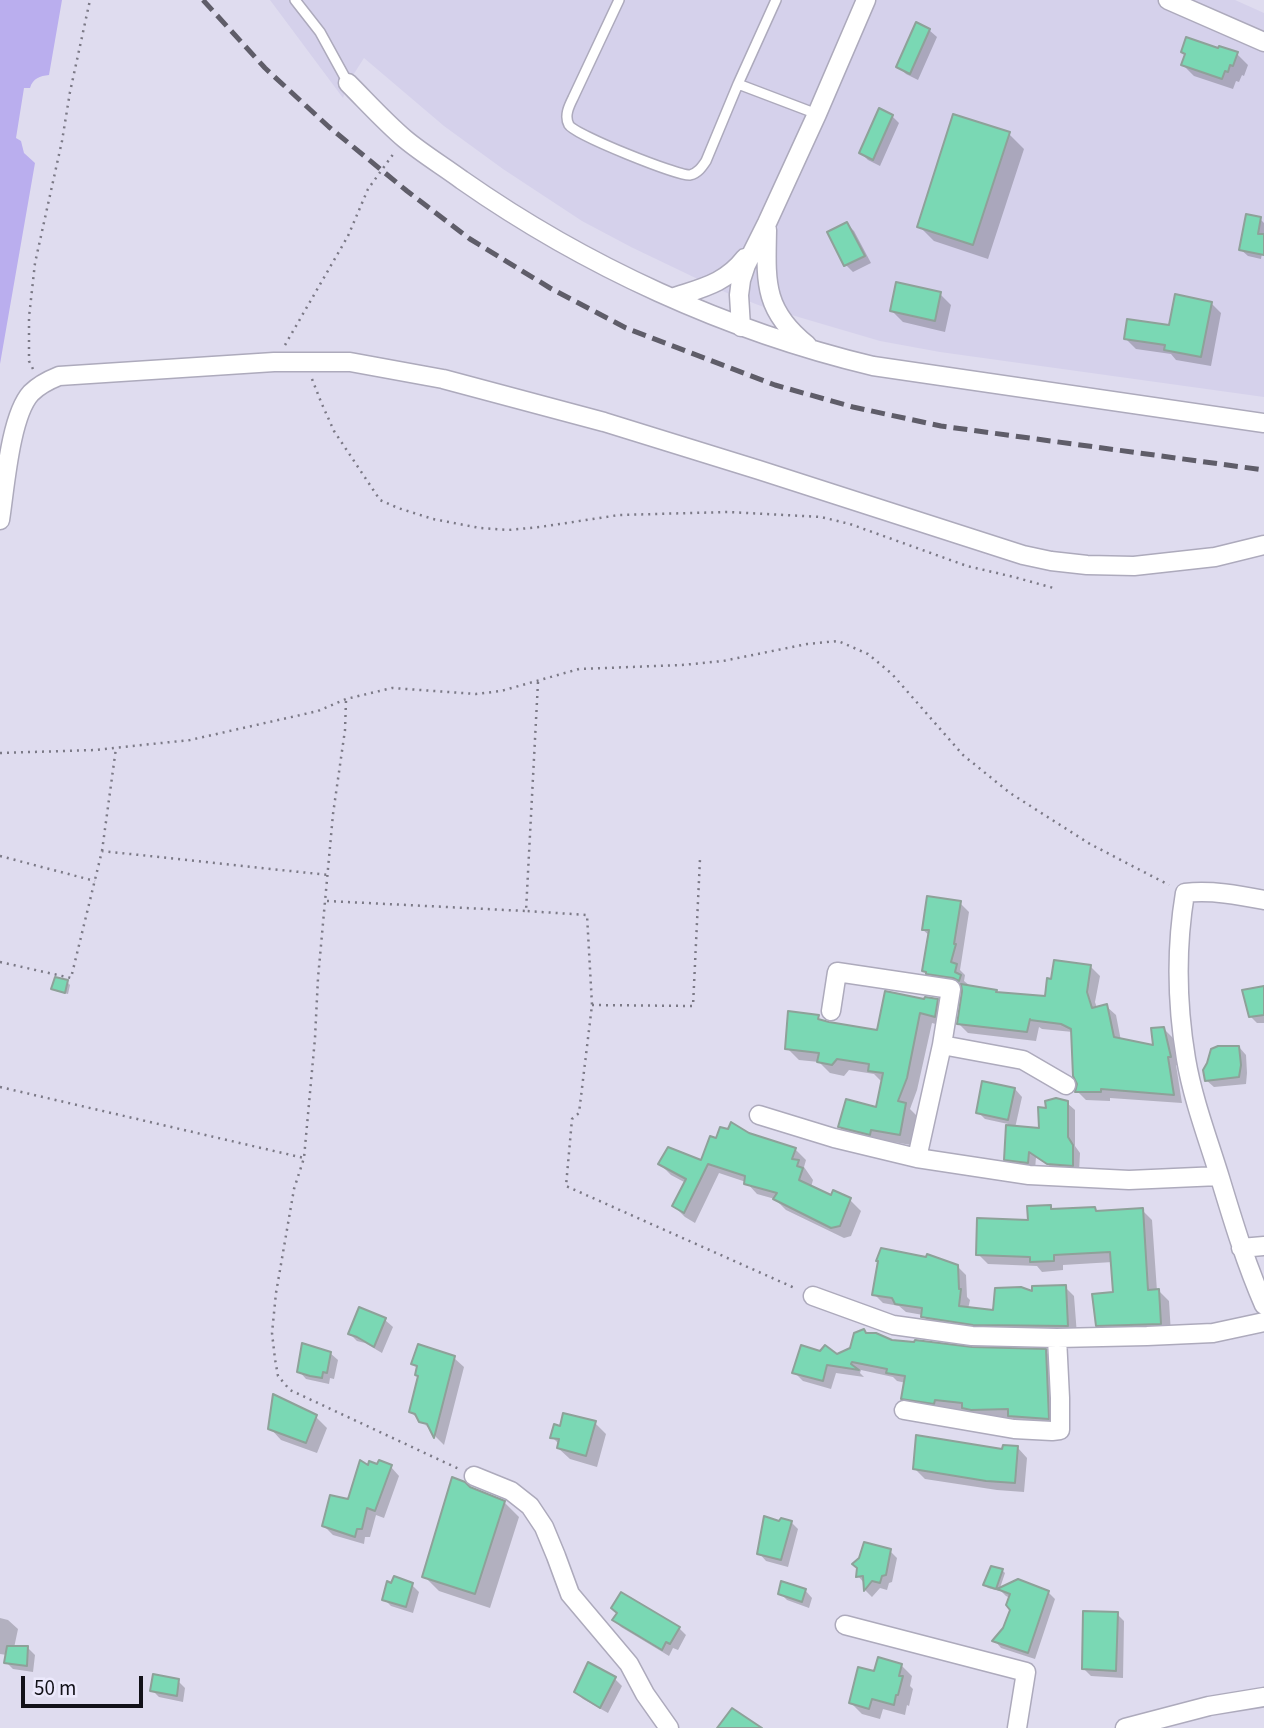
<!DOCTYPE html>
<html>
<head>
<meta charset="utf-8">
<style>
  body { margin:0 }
  #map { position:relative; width:1264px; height:1728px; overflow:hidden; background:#dfdcef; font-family:"Source Sans 3",sans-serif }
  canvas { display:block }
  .scale { position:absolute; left:21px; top:1676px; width:122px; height:32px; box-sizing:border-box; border:4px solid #121118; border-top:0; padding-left:9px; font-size:21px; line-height:24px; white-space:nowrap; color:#121118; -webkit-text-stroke:5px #ece9fc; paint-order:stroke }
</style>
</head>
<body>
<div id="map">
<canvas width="1264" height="1728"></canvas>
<div class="scale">50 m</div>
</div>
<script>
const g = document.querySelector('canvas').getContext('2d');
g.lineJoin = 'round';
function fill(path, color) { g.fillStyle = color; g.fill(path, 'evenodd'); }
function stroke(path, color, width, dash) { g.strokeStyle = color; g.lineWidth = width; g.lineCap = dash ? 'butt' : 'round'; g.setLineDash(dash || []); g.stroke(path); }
fill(new Path2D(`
  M270,0H1235L1264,13V397L940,352L880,341L761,306L727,293L631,247L582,221L503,169L444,126L364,58L348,83L343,98Z`), '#d5d1eb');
fill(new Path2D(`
  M0,0H62L49,75C40,76 33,78 30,88H24L16,138L21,141L24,153L35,163L0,364Z`), '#baaeee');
fill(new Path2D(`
  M929,30L937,37L918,80L906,74L899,67Z
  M1183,52L1237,54L1248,65L1244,76L1242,75L1239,82L1236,81L1233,89L1194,76L1183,65L1186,55Z
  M892,116L899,123L880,166L868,160L861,153Z
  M1009,134L1024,149L988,259L934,241L919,226Z
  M1260,219L1264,223V242L1261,259L1248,256L1240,249Z
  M847,224L854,231L871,263L853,272L846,265L829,233Z
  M940,294L951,305L945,332L903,322L892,311Z
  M1211,303L1221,313L1211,366L1176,360L1171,354L1136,349L1126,339L1171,327Z
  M960,903L969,912L960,970L965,975L964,981L969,985L996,991L999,994L1047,998L1091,967L1100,976L1095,1002L1097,1008L1106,1006L1116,1015L1121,1041L1155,1047L1163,1028L1173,1038L1180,1066L1176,1065L1182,1103L1110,1098V1101L1086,1100L1077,1091L1079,1084L1073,1032L1042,1029L1039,1027L1036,1041L968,1033L959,1024L963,986L937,982L924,970L930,936L923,930Z
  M67,982L70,985L68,994L56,991L53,988Z
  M1264,988V1023H1257L1250,1016Z
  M937,1000L949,1012L946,1027L932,1023L917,1090L910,1109L917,1116L911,1145L882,1140L881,1145L851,1138L840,1127L878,1109L881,1081L874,1074L849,1070L844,1076L830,1073L819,1062L799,1060L787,1048L818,1017L823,1022L878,1032L926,1001Z
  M1239,1047L1246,1055L1247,1073L1246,1084L1214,1087L1206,1080Z
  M1015,1089L1022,1097L1015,1128L1041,1129L1048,1109L1067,1103L1075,1110V1146L1080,1153L1079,1172L1056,1170L1036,1157L1035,1170L1013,1166L1005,1159L1008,1124L985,1119L978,1112Z
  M749,1134L795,1149L806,1160L804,1167L813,1180L811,1187L832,1198L850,1200L861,1211L851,1236L844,1238L786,1210L775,1199L757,1194L746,1182L719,1173L695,1223L685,1217L674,1206L686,1183L671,1175L660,1164L702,1163L717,1140Z
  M1050,1207L1054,1211L1095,1209L1098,1212L1142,1210L1152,1220L1157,1291H1159L1169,1301L1171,1334L1108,1335L1098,1325L1114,1293L1113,1262L1063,1265V1270L1042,1272L1037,1266L988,1264L978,1254Z
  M957,1266L966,1275L967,1297L970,1300L968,1309L995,1312L1034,1293L1065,1287L1074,1296L1077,1335L932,1326L923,1315L906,1312L899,1306L883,1303L874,1294Z
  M360,1309L385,1320L393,1327L382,1353L365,1343L357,1341L350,1334Z
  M867,1335L891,1341L972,1349L1045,1351L1054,1360L1057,1428L1019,1425L1012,1418H981L973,1416L968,1411L912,1407L903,1398L906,1383L897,1381L893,1377L861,1370L860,1373L864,1377L836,1373L831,1389L803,1381L794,1372L852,1349Z
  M330,1353L338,1360L334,1379L330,1378L329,1384L306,1379L299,1371Z
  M454,1358L464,1367L444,1445L436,1437L433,1431L425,1425L435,1428L419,1420L411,1412L419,1378L417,1375L418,1369L413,1363Z
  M316,1417L327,1428L317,1453L281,1440L270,1428Z
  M595,1423L606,1434L597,1467L570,1459L558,1448L559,1444L552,1437L561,1428Z
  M1018,1448L1027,1458L1024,1492L997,1490L925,1479L915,1469Z
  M370,1467H391L399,1476L384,1518L376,1515L370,1537H365L364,1544L333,1535L324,1526L349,1501Z
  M469,1488L504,1502L519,1517L490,1608L439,1591L424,1576Z
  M791,1522L798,1529L788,1567L766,1561L759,1553Z
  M890,1551L897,1558L892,1582L889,1583L887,1590L880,1588L872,1597L866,1591L865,1584L858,1576L861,1559Z
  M1002,1570L1005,1573L999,1591L988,1588L985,1585Z
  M412,1585L419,1592L413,1613L391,1606L384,1599Z
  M805,1590L812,1598L809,1608L787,1600L780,1593Z
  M1000,1590L1048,1592L1055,1599L1035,1659L1001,1648L995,1641L1005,1629L1012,1610L1010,1598L1006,1596Z
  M621,1594L679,1628L686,1635L678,1650L673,1648L669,1656L621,1627L614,1620L619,1613Z
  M1117,1614L1124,1621L1123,1678L1091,1676L1084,1669Z
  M0,1618L8,1620L18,1629L14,1648H28L35,1655L33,1672L13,1669L6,1662L7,1655L0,1654Z
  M901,1665L912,1676L910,1686L913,1689L909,1706L907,1705L905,1715L883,1709L880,1719L862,1714L851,1703Z
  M615,1679L622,1686L608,1713L583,1699L576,1692Z
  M178,1681L185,1688L183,1702L159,1697L152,1690Z`), '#0003');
const building = new Path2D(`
  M916,22L930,29L910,74L896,67Z
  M1186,37L1218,48L1219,46L1238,52L1233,66L1230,65L1228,72L1225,71L1222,79L1181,65L1185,54L1181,52Z
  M879,108L893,115L873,160L859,153Z
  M953,114L1010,132L973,245L917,227Z
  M1246,214L1261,217L1258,234H1264V255L1239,250Z
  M847,222L865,256L844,266L827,232Z
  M896,282L941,292L935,321L890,311Z
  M1175,294L1212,302L1201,357L1164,350L1165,345L1124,339L1127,319L1169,325Z
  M927,896L961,901L954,944H956L951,962L957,964L955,972L961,975L959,981L953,978L926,974V972L922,971L929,930H922Z
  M1054,960L1091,965L1087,992L1092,1008L1107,1004L1114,1037L1153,1045L1151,1028L1164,1027L1171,1057H1168L1174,1095L1101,1089V1092H1075L1077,1084L1073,1076L1071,1029L1061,1024L1030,1020V1019L1027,1032L957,1024L962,991L961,984L997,990L996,992L1045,996L1047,978L1051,979Z
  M55,977L68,980L65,993L51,989Z
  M1264,986V1015L1249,1017L1242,990Z
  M885,991L924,999L925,997L938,999L935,1017L920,1013L907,1078L898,1101L906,1103L900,1135L871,1130L870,1135L838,1127L846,1099L876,1107L883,1073L868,1071L869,1064L837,1059L832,1065L817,1062L819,1053L785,1049L788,1011L819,1015L818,1019L829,1022L877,1030Z
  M1218,1046H1239L1241,1065L1239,1077L1205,1081L1203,1070L1207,1063L1211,1049Z
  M982,1081L1015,1088L1008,1120L976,1113Z
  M1056,1098L1068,1101V1137L1073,1145V1166L1047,1164L1029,1152L1028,1163L1004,1160L1006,1125L1039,1128L1038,1107L1046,1108L1045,1101Z
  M731,1122L749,1133L796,1148L792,1159L799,1160L797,1166L803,1168L799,1180L831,1195L833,1190L851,1198L840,1226L831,1228L773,1199L777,1193L744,1184L745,1176L708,1164L684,1213L672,1206L686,1179L658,1164L668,1147L701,1160L710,1136L716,1138L720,1127L728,1129Z
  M1051,1205V1209L1095,1207L1096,1211L1143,1208L1148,1290L1159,1289L1161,1324L1096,1326L1092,1294L1113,1292L1110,1252L1054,1255V1261L1030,1262V1257L976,1255L977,1218L1028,1220L1027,1206Z
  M881,1248L926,1257L927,1254L958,1265L959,1289H961L959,1306L993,1310L995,1288L1021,1287L1032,1291V1286L1066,1285L1068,1326L973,1325L921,1317L922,1308L895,1304L892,1298L872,1295L878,1261H876Z
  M359,1307L386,1318L374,1347L357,1337L348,1334Z
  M864,1329L866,1333H876L892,1340L914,1342L915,1340L972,1347L1046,1349L1049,1419L1008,1416V1409L971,1410L962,1408V1403L935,1400L934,1404L901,1399L905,1376L886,1373L887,1369L852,1362L851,1364L859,1370L827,1365L823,1381L792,1373L801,1345L820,1351L825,1345L837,1354L850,1348L854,1333Z
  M302,1343L331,1352L327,1373L323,1372L322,1378L310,1376L297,1372Z
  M418,1344L455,1356L434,1438L427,1424L419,1422L415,1414L409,1412L418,1376L415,1375L417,1366L411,1364Z
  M273,1394L317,1415L306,1443L268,1429Z
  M563,1413L596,1421L586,1456L557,1448L559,1439L550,1438L554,1424L560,1426Z
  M916,1435L1002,1449L1003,1445L1018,1446L1015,1483L986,1481L913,1469Z
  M360,1460L368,1465L369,1461L377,1464L379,1460L392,1465L375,1511L367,1508L362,1529H357L355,1537L322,1526L330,1495L348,1499Z
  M452,1477L465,1482L470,1487L505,1501L475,1594L422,1577Z
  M764,1516L779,1521L781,1518L792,1521L781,1560L757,1554Z
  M864,1542L891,1549L886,1575L882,1576L880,1583L872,1581L864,1591L863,1576L856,1577L857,1568L852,1564L859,1558Z
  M991,1566L1003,1569L996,1589L983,1585Z
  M394,1576L413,1583L406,1607L382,1600L387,1581L391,1583Z
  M1018,1579L1049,1591L1028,1653L992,1641L1003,1628L1010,1610L1006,1605L1010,1594L997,1589Z
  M781,1581L806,1589L802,1602L778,1594Z
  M621,1592L680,1627L670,1644L666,1642L662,1650L612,1620L617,1613L611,1608Z
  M1083,1611L1118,1612L1116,1671L1082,1669Z
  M7,1646H28L27,1666L4,1663Z
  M878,1657L902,1664L899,1676H903L898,1695H896L894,1705L872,1699L869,1709L849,1703L858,1667L874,1671Z
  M588,1662L616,1677L600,1708L574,1692Z
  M153,1674L179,1679L177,1696L150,1691Z
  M732,1708L762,1728H717Z`);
fill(building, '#7ad8b4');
stroke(building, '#8ea199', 2);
const service = new Path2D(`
  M295,0L320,32L348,83
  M619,0L573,98C569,106 564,116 569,125C575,135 678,176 690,175C698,173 702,167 706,161L738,84L776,0
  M738,84L817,114`);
const minor = new Path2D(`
  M1168,0L1264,42
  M348,83C367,102 385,122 405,139C423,154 443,166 462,180C585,266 726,331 873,366L1264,423
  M767,230C766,281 763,310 807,345
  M672,298C701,288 725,284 745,258
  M741,327L739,295L741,280L746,265L767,223L817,114L866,0
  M0,520C5,488 10,416 31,393C39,385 49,380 59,376L274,362H350L443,379L604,422L759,470L967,537L1023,555L1051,561L1087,565L1134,566L1215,557L1264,545
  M1264,900C1239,895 1211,890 1185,893C1176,947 1177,1005 1186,1059C1193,1100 1208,1139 1220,1178C1233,1221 1246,1264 1264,1305
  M831,1011L837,972L951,989L942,1045L917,1158
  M942,1045L1023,1060L1066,1085
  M759,1115L834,1138L917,1158L1029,1175L1129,1180L1219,1176
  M1241,1248L1264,1246
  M813,1296L893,1325L972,1336L1057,1338L1147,1336L1213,1333L1264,1322
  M904,1410L1014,1429L1052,1431L1060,1430V1398L1057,1338
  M474,1476L511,1491L530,1506L544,1527L556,1556L570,1594L629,1664L645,1694L669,1728
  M845,1625L1026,1672L1017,1728
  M1125,1728L1209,1706L1264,1697`);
stroke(service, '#adaabc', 12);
stroke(minor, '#adaabc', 21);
stroke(new Path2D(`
  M285,345L348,236L368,189L394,153
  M33,369L29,361V317L35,263L62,141L70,92L90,0
  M312,379L321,402L334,431L380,500L398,508L433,519L480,528L508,530L540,527L619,515L728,512L821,517L850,524L967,566L1014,577L1057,589
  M538,682L526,911L587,915L592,1005L579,1113L572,1119L566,1186L797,1289
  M346,701L345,730L333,814L318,978L315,1038L304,1158L294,1189L276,1293L272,1333L275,1359L278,1376L290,1390L459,1469
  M0,753L95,750L190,740L318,711L346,699L392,688L476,694L501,691L579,669L682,665L723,661L807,644L838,641L868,654L892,674L963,755L1010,793L1090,844L1169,885
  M102,851L116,748
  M0,856L95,881
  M327,901L526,911
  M0,962L71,978L102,851L328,875
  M592,1005L693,1006L700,859
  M0,1087L304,1158`), '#7b7986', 2.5, [2, 5]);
stroke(service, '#fff', 9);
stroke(minor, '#fff', 18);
stroke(new Path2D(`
  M203,0L265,68L329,127L407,191L470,239L550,288L626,328L775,385L853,407L941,426L1264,470`), '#5f5d69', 5, [14, 7]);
</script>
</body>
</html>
